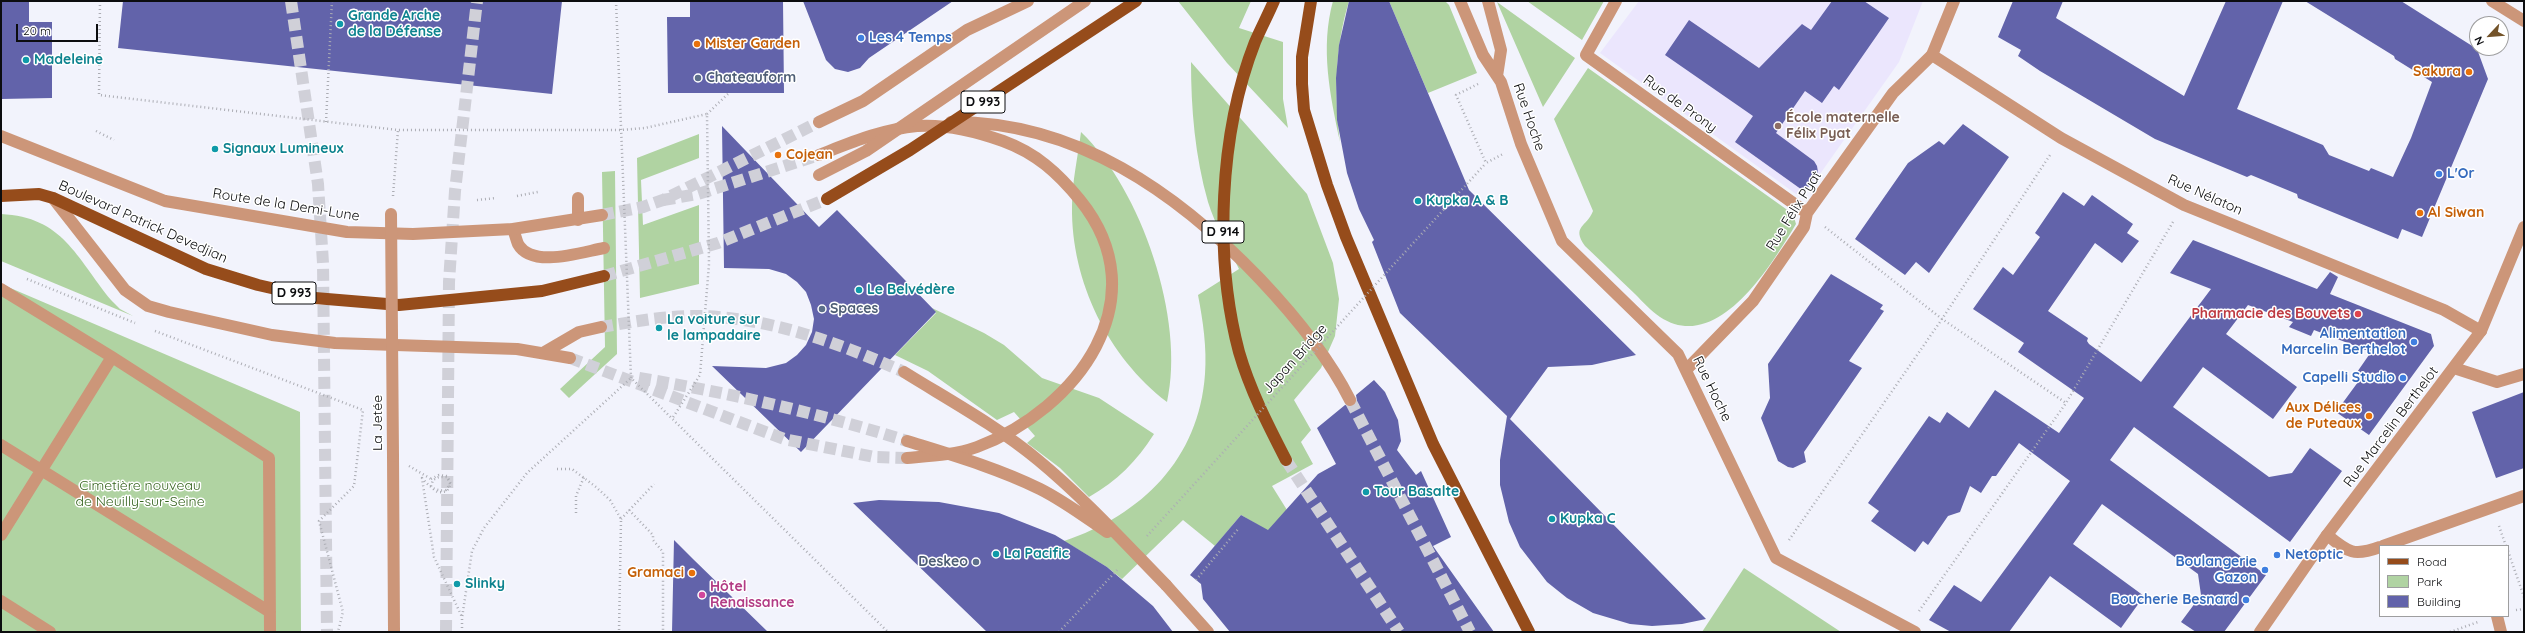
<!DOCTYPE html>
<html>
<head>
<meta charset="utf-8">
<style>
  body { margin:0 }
  #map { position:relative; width:2525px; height:633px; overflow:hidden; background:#f2f3fc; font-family:Quicksand,sans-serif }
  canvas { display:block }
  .frame { position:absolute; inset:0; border:2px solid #0c0d0f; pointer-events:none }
  .legend { position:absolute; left:2379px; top:545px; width:130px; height:72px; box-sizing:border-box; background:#fff; border:1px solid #9e9e9f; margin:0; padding:5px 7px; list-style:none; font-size:12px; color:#0c0d0f }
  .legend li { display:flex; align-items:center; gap:8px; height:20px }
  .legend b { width:20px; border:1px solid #9e9e9f }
  .north { position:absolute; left:2469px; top:16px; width:40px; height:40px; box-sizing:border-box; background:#fff; border:1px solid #9e9e9f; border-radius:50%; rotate:244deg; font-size:11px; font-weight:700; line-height:16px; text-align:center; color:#0c0d0f }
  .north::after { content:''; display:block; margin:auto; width:14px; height:18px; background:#735329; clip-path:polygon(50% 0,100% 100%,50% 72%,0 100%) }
  .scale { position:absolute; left:16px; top:24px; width:82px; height:18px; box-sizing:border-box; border:2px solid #0c0d0f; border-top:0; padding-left:5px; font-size:12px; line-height:14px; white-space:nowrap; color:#0c0d0f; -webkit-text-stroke:3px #fff; paint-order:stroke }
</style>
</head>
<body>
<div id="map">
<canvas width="2525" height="633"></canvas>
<div class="frame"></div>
<ul class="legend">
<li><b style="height:5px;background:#964c1b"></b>Road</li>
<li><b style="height:11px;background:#b0d3a2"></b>Park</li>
<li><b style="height:11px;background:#6263aa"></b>Building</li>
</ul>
<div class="north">N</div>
<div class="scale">20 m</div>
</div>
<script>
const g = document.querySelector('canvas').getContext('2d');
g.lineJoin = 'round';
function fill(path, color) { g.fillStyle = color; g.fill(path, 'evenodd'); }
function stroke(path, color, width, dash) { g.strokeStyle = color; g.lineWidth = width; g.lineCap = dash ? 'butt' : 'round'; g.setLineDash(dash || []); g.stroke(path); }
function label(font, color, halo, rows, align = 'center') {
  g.font = font + ' Quicksand,sans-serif'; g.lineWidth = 3; g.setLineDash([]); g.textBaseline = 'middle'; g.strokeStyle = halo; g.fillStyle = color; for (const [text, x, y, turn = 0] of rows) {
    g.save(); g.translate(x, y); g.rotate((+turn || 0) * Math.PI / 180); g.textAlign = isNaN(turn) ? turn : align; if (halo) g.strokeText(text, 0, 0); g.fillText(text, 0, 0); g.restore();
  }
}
fill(new Path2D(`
  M1639,1H1923L1899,62L1808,191L1801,195L1796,194L1600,53Z`), '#ebe6fd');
fill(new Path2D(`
  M1178,1H1251L1239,28L1283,42V99L1288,128L1227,63Z
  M1333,1H1349C1335,47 1334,94 1340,142C1330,95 1320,48 1333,1Z
  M1389,1H1445L1449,5L1477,73L1428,93Z
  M1527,1H1604L1582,40Z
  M1497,2L1575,58L1543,107Z
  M1191,62L1307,194L1333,263L1339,299L1335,336L1321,368L1294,400L1311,430L1301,442L1313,464L1272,486L1287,510L1268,531L1241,515L1215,546L1183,520L1122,579L1107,567L1064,541C1142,515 1199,459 1205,374C1207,348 1203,321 1198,295L1239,269C1228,247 1215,225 1208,202C1195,156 1191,109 1191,62Z
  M1588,68L1793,214L1796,224C1772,264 1718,355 1660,317C1651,311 1643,302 1635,294C1618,278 1602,262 1585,246C1571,226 1587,227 1593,211L1554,119Z
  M1081,132C1141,189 1186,320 1167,402C1108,357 1071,281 1072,207C1072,182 1078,156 1081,132Z
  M699,134V158L641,180L643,225L699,205V284L640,298L637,158Z
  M615,171L617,354L569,398L560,389L605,347L602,172Z
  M1,214C63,217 76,257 111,300L120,309L133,316L1,261Z
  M1,284L300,412L301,632H1Z
  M932,308L984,333L1004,345L1042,378L1099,398L1154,434C1137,461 1117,481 1089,497L1060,468L1027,443L1035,436L1014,412L997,420L928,371L895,355L936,313Z
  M1744,568L1841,632H1702Z`), '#b0d3a2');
fill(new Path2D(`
  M2,1H29V22H52V98L1,99Z
  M123,1H562L552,94L118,48Z
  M690,1H783L784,93H668L667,17H690Z
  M803,1H953L869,58L860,68L848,72L835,69L826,60Z
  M1349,1H1389L1469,190L1636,355L1592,365L1548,367L1510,419L1508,417L1706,619L1682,624L1652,626L1630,624L1593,613L1567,598L1547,582L1520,547L1509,522L1500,485V460L1507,416L1400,313L1372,242L1374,240L1359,209L1347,173L1337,120L1336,78L1339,45Z
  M1832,1H1864L1889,18L1839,90L1834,86L1822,103L1805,91L1776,133L1814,161L1817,166L1818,172L1805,192L1735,142L1753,116L1665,55L1689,20L1759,68L1802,24L1811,30Z
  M2013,1H2063L2056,18L2184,96L2226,1H2283L2237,109L2323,145L2329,155L2369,171L2371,168L2393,177L2411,138L2432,82L2395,59L2394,56L2305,1H2401L2477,49L2488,79L2422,237L2402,229L2398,239L2298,198L2297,194L2251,175L2247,177L2155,139L2040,71L2018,56L2021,50L1998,37Z
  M1963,124L2009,157L1929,273L1916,262L1905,275L1855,239L1908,163L1939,141L1944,145Z
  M722,126L819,227L837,210L936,312L801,452L712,366L766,368L786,363L797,355L806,345L812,332L814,319L811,305L806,292L797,282L786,274L769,269L724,268Z
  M2063,192L2084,206L2092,195L2133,224L2127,233L2139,241L2122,263L2095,243L2048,311L2088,338L2087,341L2089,344L2141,382L2211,289L2170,273L2193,240L2317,289L2330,272L2338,277L2330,294L2431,334L2434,346L2369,435L2336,412L2358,382L2353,378L2371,352L2314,330L2311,336L2289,327L2293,322L2248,305L2226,334L2297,387L2273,419L2203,367L2173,407L2269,477L2292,473L2310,448L2342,471L2290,542L2134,427L2110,460L2266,575L2224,632H2196L2181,622L2201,595L2198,574L2102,504L2073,544L2144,596L2121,628L2050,576L2009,632H1951L1929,620L1954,585L1981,602L2070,481L2019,443L1996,476H1992L1981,493L1970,486L1960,512L1948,516L1928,545L1923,541L1915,552L1871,521L1879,511L1868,503L1929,416L1940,423L1947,412L1969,428L1995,390L2059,433L2084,398L2018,352L2024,343L1973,309L2003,267L2013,275L2040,237L2035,233Z
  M1831,274L1883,305L1880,309L1884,311L1849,361L1862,368L1804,452L1806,462L1793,468L1788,467L1778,461L1761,418L1770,398L1768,364Z
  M1374,380L1385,392L1398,420L1401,441L1397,450L1416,475L1421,471L1451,537L1433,546L1494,632H1230L1203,599L1201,584L1190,575L1241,515L1268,530L1318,474L1336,464L1317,428L1345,405L1354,406L1357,401L1356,395Z
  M2524,392V468L2496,478L2472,412Z
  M879,500L939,502L999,513L1055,535L1107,567L1153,606L1173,632H987L853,503Z
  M674,540L693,559L768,632H672Z`), '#6263aa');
stroke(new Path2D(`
  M663,200L698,194L819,155
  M601,327C632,322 663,316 694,316C766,316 839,343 904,372
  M570,358L784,439L874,457L907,458
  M639,378C730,393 818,413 907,441
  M1350,400L1470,632`), '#d0d0d8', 12, [12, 6]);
stroke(new Path2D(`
  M602,215L643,207L663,200L819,122`), '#d0d0d8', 12, [12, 6]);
stroke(new Path2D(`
  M604,276L718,243L827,199
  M1286,460L1399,632`), '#d0d0d8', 12, [12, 6]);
stroke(new Path2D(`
  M291,1L318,184L323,263L327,632
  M446,632L449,282L455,191L477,1`), '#d0d0d8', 12, [12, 6]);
stroke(new Path2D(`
  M100,1L99,95L398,130H621L645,128L707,114L709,264L700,375L672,419
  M616,1L631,378L888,632
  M1478,84L1456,95L1486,163L1503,154
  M707,114L729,93
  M326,122L332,1
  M96,131L114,140
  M393,196L398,130
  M517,196L538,192
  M477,200L496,198
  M1825,227L1942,319L2066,403
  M27,279L135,323
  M155,331L363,410L354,486L319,521L343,612L338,632
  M557,469H572L596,487L610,500L621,519L619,632
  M431,479L439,475L447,476L451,484L447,491C439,493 436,493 431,486L433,480L439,477H447L450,484L446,490C435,492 429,486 422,478L434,557L462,617
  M629,510L653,535V540L663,552V632
  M576,513V496L584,477
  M621,519L654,484
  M2499,526L2506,546
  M1789,540L1942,319L2050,155
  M2508,551L2524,597
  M1196,580L1239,528
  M2516,610L2524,609
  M1919,611L2066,403L2173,222
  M462,632V618L472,551L484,528L527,473L631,378
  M1059,632L1119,568
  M2450,632L2478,622`), '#acadb4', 2.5, [1, 3]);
stroke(new Path2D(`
  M578,220V198
  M513,229C515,234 516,239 518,244C532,269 582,252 604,248
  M1,289L112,357L269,458L270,632
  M2454,368L2497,382L2524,374
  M1,445L270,612
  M1,535L112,357
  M2327,535C2348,552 2353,557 2380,547
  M2383,546L2524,496
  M1,601L50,632
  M2497,616L2501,632`), '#cc9679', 12);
stroke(new Path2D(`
  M1460,1L1483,55L1501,82L1521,144L1562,241L1678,354L1776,558L1915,632
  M1488,1L1501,50L1497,76
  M1616,1L1586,55L1807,213
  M1687,369L1753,301L1804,227L1807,213L1893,93L1932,55
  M393,456L394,632`), '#cc9679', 12);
stroke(new Path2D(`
  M1954,1L1932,55L2061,138L2184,205L2444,310L2481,331
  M2492,1L2524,21
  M951,122C1076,121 1178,193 1260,279C1294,315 1328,356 1350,400
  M819,155C850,143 883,129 917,126C946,124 975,131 1003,141C1036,153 1058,173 1080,200C1160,299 1077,409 977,447C955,455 931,456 907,458
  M53,198L125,290L148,306L169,312L272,335L335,343L517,349L570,358
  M543,353L579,332L601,327
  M1166,585L1208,632`), '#cc9679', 12);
stroke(new Path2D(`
  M819,122L863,101L967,30L1028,1
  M1,136L165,201L347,232L413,234L513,229L602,215
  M2260,632L2327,535L2481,331L2524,227`), '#cc9679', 12);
stroke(new Path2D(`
  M1274,1C1268,15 1261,28 1255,42C1219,134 1214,258 1239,352C1250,390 1268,425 1286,460
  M1311,1L1302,57V84L1304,110L1327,185L1346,237L1433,444L1529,632
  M1,196L39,194L53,198L206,269L258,285L315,298L399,305L542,291L604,276`), '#964c1b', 12);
stroke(new Path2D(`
  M409,466L431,479
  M1147,536L1486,163`), '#acadb4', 2.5, [1, 3]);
stroke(new Path2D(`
  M819,175L866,151L1085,1`), '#cc9679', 12);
stroke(new Path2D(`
  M391,214L393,456`), '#cc9679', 12);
stroke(new Path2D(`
  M904,372C949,400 997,426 1038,460C1084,498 1124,542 1166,585
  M907,441C952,455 997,468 1040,489C1064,501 1085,517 1107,532`), '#cc9679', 12);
stroke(new Path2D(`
  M827,199L910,150L1136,1`), '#964c1b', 12);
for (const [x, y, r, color] of [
  [340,24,4,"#0f9aa8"],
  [861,38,4,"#3f7fe0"],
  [697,44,4,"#e8710a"],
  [26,60,4,"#0f9aa8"],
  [2469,72,4,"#e8710a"],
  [698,78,4,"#5c6f8a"],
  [1778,126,4,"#8d6e63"],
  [215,149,4,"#0f9aa8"],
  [778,155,4,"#e8710a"],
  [2439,174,4,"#3f7fe0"],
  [1418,201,4,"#0f9aa8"],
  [2420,213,4,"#e8710a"],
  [859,290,4,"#0f9aa8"],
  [822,309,4,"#5c6f8a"],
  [2358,314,4,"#e0444e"],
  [659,328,4,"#0f9aa8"],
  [2414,342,4,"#3f7fe0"],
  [2403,378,4,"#3f7fe0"],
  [2369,416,4,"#e8710a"],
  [1366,492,4,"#0f9aa8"],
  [1552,519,4,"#0f9aa8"],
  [996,554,4,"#0f9aa8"],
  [2277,555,4,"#3f7fe0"],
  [976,562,4,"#5c6f8a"],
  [2265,570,4,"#3f7fe0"],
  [692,573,4,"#e8710a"],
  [457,584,4,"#0f9aa8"],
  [702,595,4,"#d1479c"],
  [2246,600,4,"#3f7fe0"]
]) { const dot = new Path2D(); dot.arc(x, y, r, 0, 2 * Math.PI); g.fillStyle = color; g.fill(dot); stroke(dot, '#fff', 1.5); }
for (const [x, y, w] of [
  [983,102,44],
  [1223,232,42],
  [294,293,44]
]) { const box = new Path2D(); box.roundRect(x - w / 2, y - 11, w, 22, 3); g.fillStyle = '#fff'; g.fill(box); stroke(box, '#0c0d0f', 1); }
label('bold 13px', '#0c0d0f', null, [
  ["D 993",983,102],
  ["D 914",1223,232],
  ["D 993",294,293]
]);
label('bold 14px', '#0d838f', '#fff', [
  ["Grande Arche",348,16],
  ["de la Défense",348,32],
  ["Madeleine",34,60],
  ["Signaux Lumineux",223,149],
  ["Kupka A & B",1426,201],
  ["Le Belvédère",867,290],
  ["La voiture sur",667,320],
  ["le lampadaire",667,336],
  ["Tour Basalte",1374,492],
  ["Kupka C",1560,519],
  ["La Pacific",1004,554],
  ["Slinky",465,584]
], 'left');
label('bold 14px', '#366cbe', '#fff', [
  ["Les 4 Temps",869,38,"left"],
  ["L'Or",2447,174,"left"],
  ["Alimentation",2406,334],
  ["Marcelin Berthelot",2406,350],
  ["Capelli Studio",2395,378],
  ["Netoptic",2285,555,"left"],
  ["Boulangerie",2257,562],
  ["Gazon",2257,578],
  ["Boucherie Besnard",2238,600]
], 'right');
label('bold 14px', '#c56008', '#fff', [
  ["Mister Garden",705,44],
  ["Sakura",2461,72,"right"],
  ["Cojean",786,155],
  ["Al Siwan",2428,213],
  ["Aux Délices",2361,408,"right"],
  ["de Puteaux",2361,424,"right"],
  ["Gramaci",684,573,"right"]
], 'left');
label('bold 14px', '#4e5e75', '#fff', [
  ["Chateauform",706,78],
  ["Spaces",830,309],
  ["Deskeo",968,562,"right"]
], 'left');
label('14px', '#0c0d0f', '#fff', [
  ["Rue de Prony",1680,104,36],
  ["Rue Hoche",1529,117,71],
  ["Rue Nélaton",2205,195,24],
  ["Route de la Demi-Lune",286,205,9],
  ["Rue Félix Pyat",1794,211,-58],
  ["Boulevard Patrick Devedjian",143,222,24],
  ["Japan Bridge",1295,359,-48],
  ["Rue Hoche",1712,389,64],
  ["La Jetée",378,423,-90],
  ["Rue Marcelin Berthelot",2391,427,-53]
]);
label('bold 14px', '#785e54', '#fff', [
  ["École maternelle",1786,118],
  ["Félix Pyat",1786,134]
], 'left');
label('bold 14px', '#be3a42', '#fff', [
  ["Pharmacie des Bouvets",2350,314]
], 'right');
label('14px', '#36641f', '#fff', [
  ["Cimetière nouveau",140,486],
  ["de Neuilly-sur-Seine",140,502]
]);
label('bold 14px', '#b23c85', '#fff', [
  ["Hôtel",710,587],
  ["Renaissance",710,603]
], 'left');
</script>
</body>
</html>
